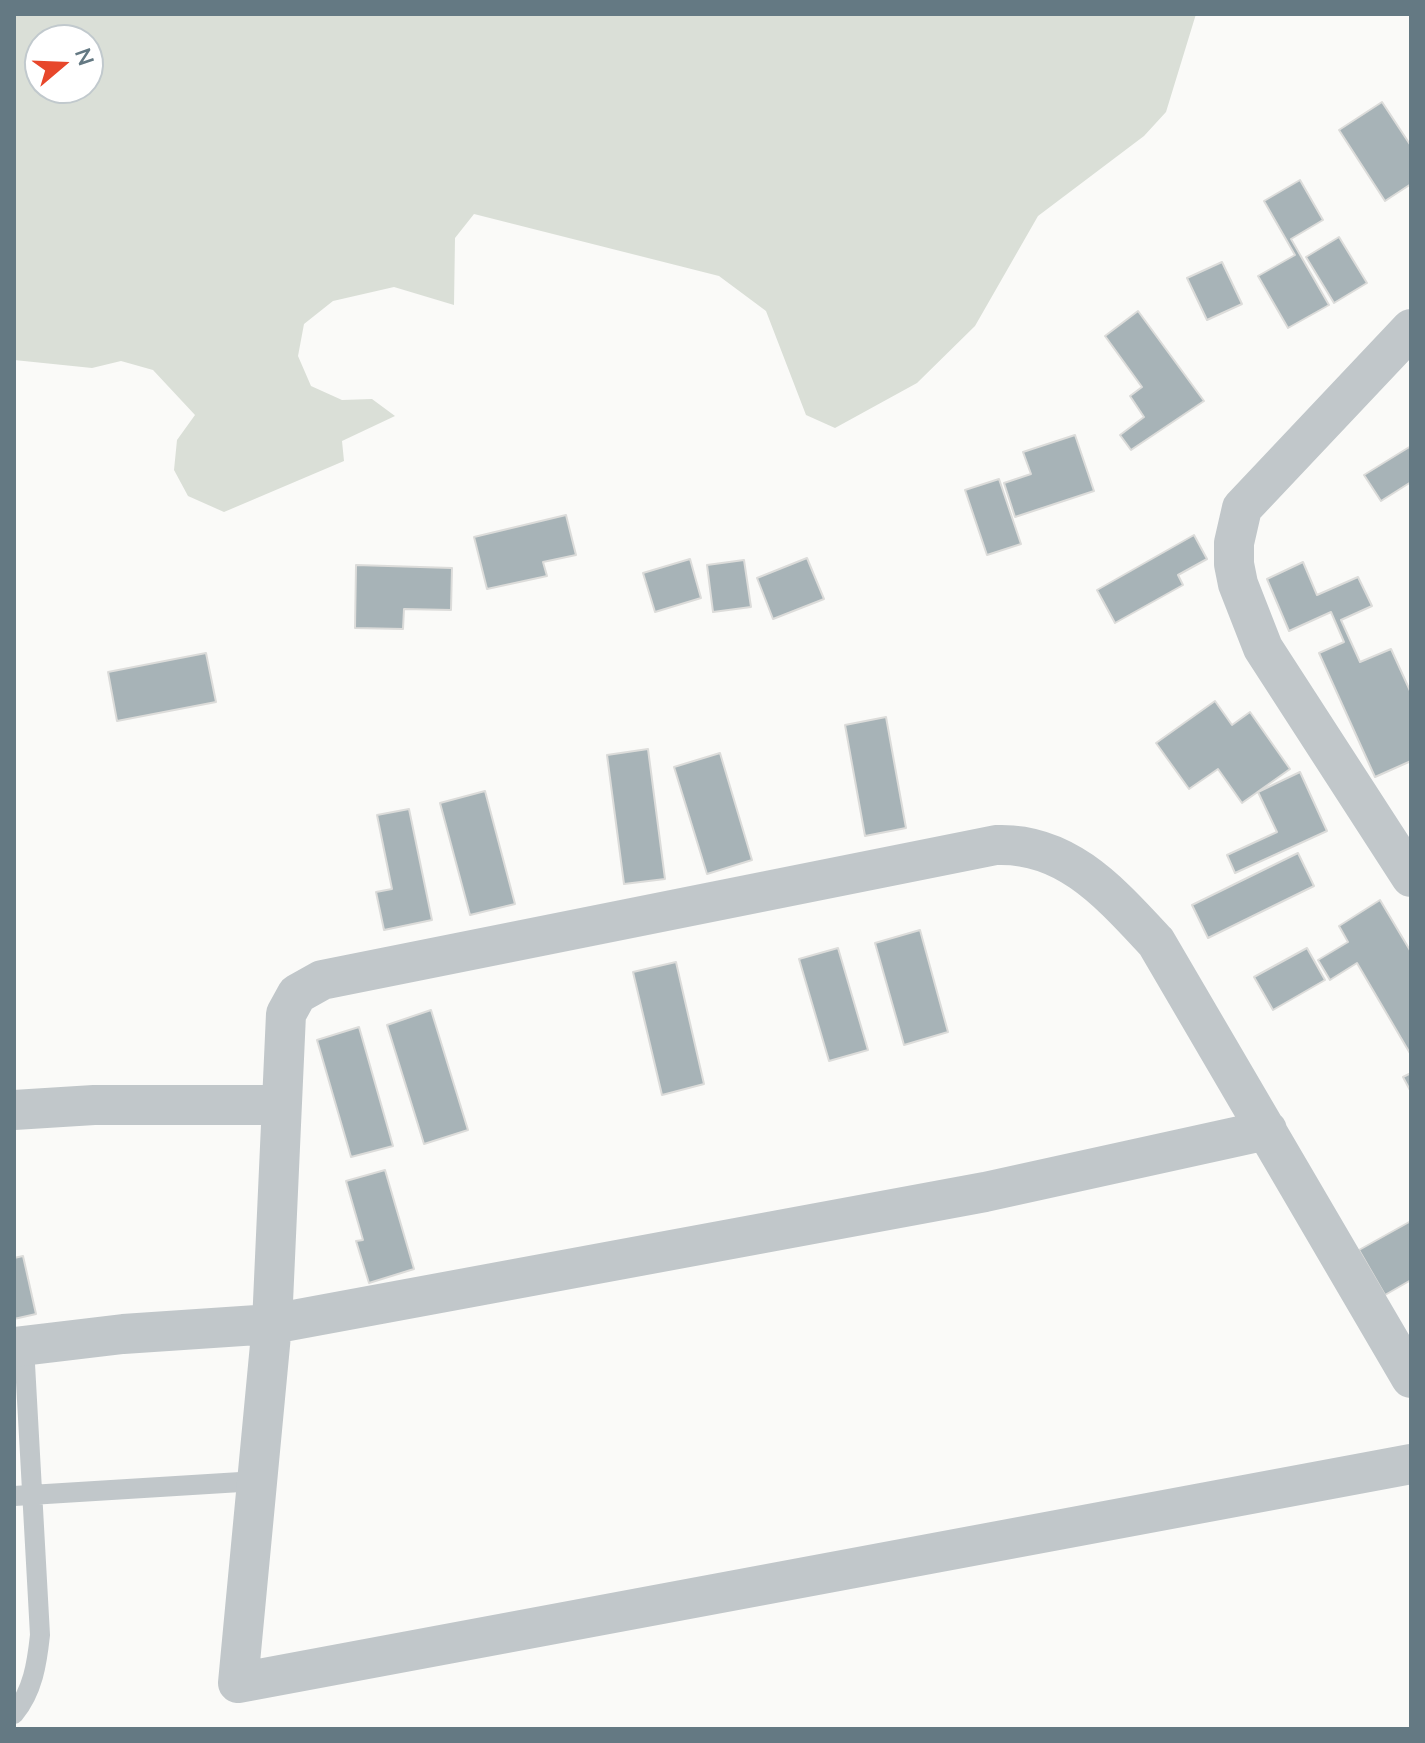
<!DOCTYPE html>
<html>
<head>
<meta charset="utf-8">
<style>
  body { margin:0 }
  #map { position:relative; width:1425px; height:1743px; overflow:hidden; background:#fafaf8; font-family:Mulish,sans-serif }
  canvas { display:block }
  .frame { position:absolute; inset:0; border:16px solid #647983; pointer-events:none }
  .north { position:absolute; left:24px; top:24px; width:80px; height:80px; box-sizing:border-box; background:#fff; border:2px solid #c1c9cd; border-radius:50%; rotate:71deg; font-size:22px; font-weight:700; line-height:32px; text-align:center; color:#647983 }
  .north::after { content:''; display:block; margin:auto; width:28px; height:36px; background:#e7472b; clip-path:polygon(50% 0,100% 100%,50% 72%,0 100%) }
</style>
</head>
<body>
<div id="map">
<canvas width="1425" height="1743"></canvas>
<div class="frame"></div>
<div class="north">N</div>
</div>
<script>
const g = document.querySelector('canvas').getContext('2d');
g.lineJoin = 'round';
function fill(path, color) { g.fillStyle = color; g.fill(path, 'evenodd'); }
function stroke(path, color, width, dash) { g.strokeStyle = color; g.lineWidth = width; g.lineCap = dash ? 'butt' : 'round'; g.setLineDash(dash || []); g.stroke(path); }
fill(new Path2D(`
  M14,14H1196L1166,112L1144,136L1038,216L975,326L917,383L835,428L806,415L766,311L719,276L474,214L455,238L454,305L394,287L333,301L304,324L298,356L311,386L342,400L372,399L395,416L342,441L344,461L224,512L188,496L174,470L177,440L195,415L153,370L121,361L92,368L14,360ZM40,40H88V88H40Z`), '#dadfd7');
const building = new Path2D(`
  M1382,102L1411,146V184L1385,201L1339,130Z
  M1300,180L1323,220L1291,239L1329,305L1288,328L1258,276L1295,255L1264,201Z
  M1339,237L1367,283L1334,303L1306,257Z
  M1222,262L1242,304L1207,320L1187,278Z
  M1138,311L1204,401L1131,450L1120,435L1144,417L1130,396L1142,387L1105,336Z
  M1075,435L1094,491L1015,517L1004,483L1031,474L1023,452Z
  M1411,446V482L1381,501L1364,475Z
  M999,479L1021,544L987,555L965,490Z
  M566,515L576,555L543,562L547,576L487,589L474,537Z
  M1194,535L1207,559L1178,575L1183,585L1115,623L1097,590Z
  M807,558L824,599L773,619L757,578Z
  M690,559L701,598L655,612L643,573Z
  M744,560L751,607L713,612L707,565Z
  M1303,562L1317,595L1358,577L1372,606L1341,620L1360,662L1391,649L1411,693V761L1375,777L1319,653L1344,642L1331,612L1289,631L1267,579Z
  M356,565L452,568L451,610L404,609L403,629L355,628Z
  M206,653L216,702L117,721L108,672Z
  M1215,701L1232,725L1250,712L1290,769L1242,803L1218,769L1189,789L1156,743Z
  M886,717L906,828L865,836L845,725Z
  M648,749L665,879L624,884L607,755Z
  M720,753L752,860L707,874L674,767Z
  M1300,772L1327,831L1235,873L1227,855L1277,832L1258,792Z
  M485,791L515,904L470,915L440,803Z
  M409,809L432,920L384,930L376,892L392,889L377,815Z
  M1298,853L1314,886L1208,938L1192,905Z
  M1380,900L1411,952V1055L1357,963L1330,980L1318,960L1348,942L1339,926Z
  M920,930L948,1032L904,1045L875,943Z
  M838,948L868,1050L829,1061L799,959Z
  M1307,948L1325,980L1273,1010L1254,977Z
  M676,962L704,1084L662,1095L633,972Z
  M431,1010L468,1130L424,1144L387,1025Z
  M359,1027L393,1146L351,1157L317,1040Z
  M1411,1073V1092L1403,1077Z
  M385,1170L414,1269L369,1283L356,1241L363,1240L346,1181Z
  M1411,1221V1280L1385,1295L1359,1250Z
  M23,1256L36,1314L14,1319V1258Z`);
fill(building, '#a7b3b7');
stroke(building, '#dcdcda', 2);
stroke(new Path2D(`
  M14,1496L257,1481
  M14,1714C33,1691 37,1663 40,1635L24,1346`), '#c1c7ca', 20);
stroke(new Path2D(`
  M1411,329L1242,508L1234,543V564L1238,584L1263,648L1411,877
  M14,1110L94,1105H280
  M14,1347L123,1334L272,1324L985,1192L1267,1130
  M1411,1378L1156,942C1111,894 1067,842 996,845L322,980L297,994L286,1014L272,1324L238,1683L1411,1464`), '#c1c7ca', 40);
</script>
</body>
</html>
